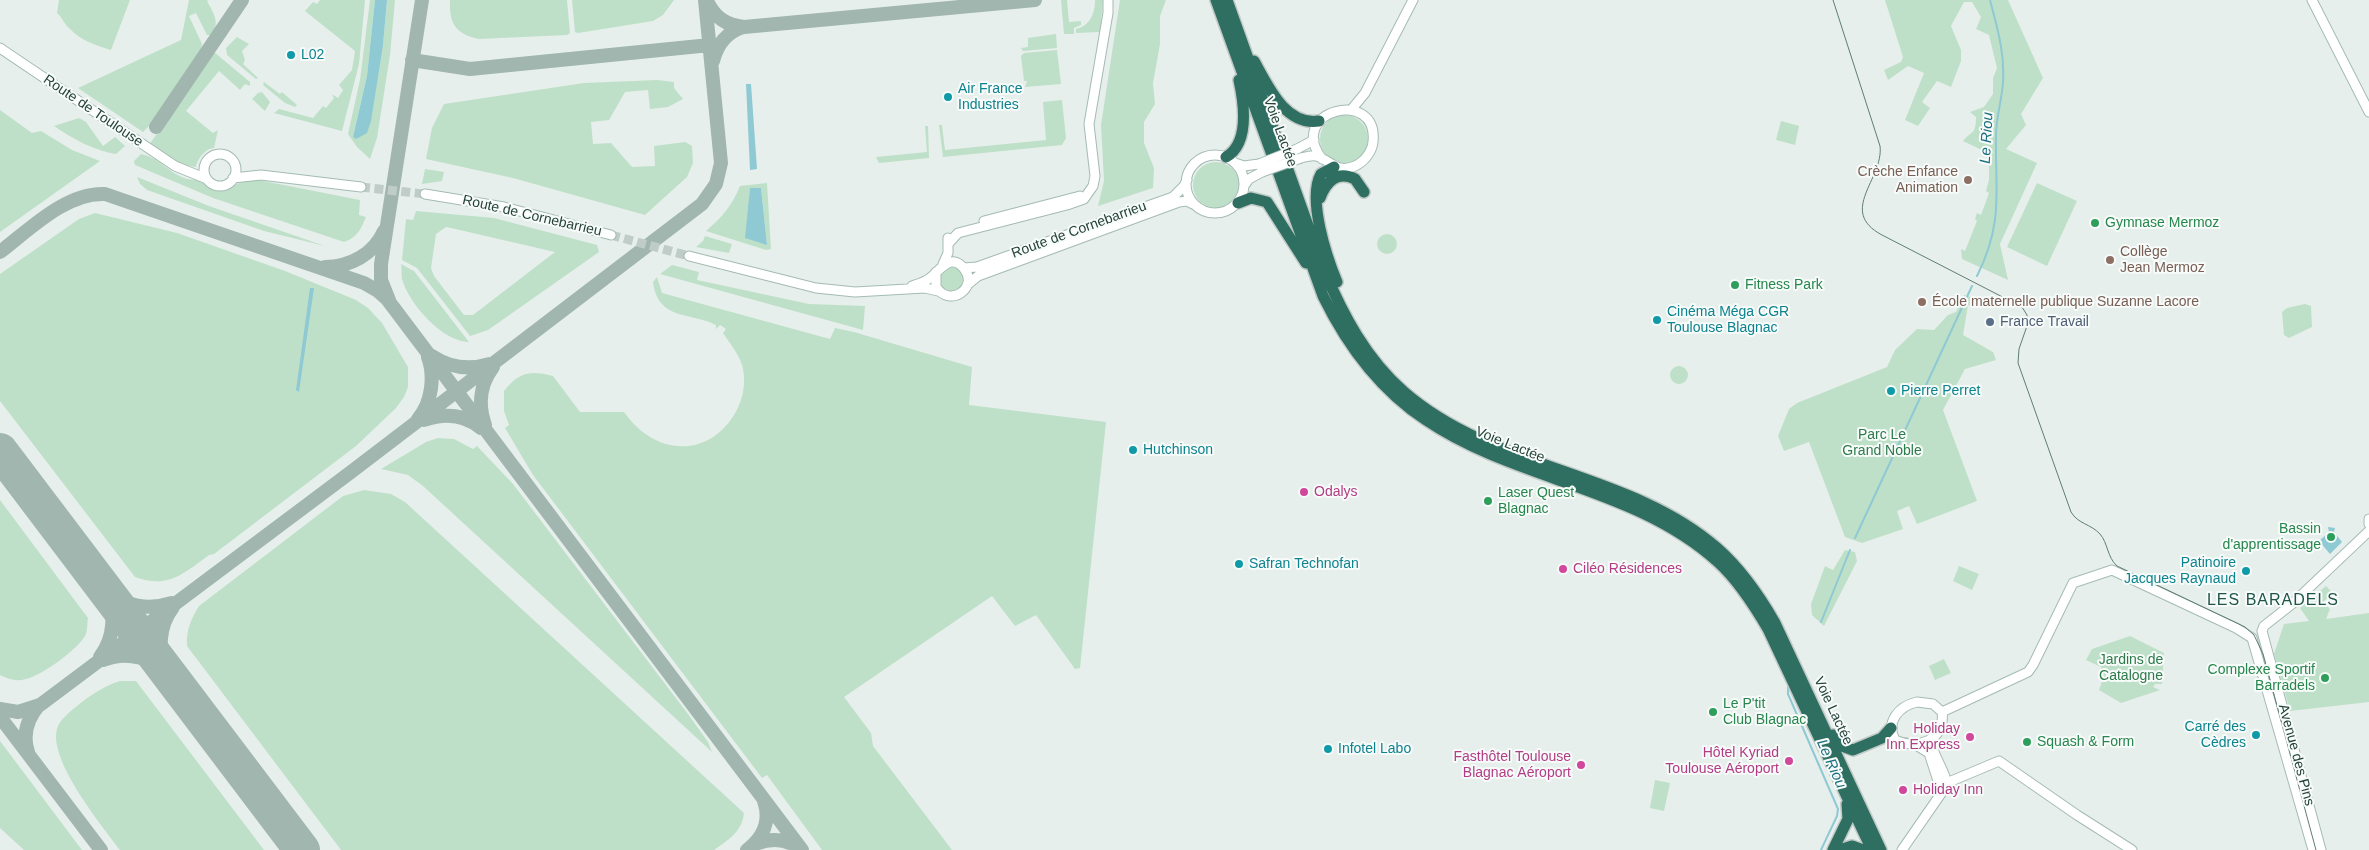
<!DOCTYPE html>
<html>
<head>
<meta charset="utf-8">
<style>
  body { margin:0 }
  canvas { display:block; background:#e6efeb }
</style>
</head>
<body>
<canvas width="2369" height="850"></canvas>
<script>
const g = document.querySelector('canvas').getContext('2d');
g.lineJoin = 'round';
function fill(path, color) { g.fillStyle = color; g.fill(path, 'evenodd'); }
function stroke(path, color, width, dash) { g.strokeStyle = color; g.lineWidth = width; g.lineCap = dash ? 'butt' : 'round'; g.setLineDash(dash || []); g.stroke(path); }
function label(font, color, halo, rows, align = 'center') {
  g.font = font + ' Helvetica,sans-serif'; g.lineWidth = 4; g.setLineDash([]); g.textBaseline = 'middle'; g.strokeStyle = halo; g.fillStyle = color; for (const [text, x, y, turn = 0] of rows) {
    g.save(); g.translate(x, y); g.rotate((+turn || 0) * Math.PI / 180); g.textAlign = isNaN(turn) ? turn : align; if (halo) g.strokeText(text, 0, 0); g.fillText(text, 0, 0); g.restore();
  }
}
fill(new Path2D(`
  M59,0H130L111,50C95,45 81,41 69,28C64,24 63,18 57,13Z
  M189,0H209L207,1C214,14 220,22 212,35H207L196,13L189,16L202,44L201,50L155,120L143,132L78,88L181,40Z
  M320,0H365L359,64L342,131L274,113L279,109L313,118L323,106L326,108L334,98L332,94L338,98L343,90L339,85L352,70L355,51L305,11L313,2L317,4Z
  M370,0H375L367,76L353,137L383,45L387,0H395L390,55L377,138L370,159L357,147L348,134L360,80Z
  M450,0H567L570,33L567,35L479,39C455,34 449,23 450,0Z
  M572,0H674L663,15L653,21L578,33L575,32Z
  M1061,0H1067L1069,22L1081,21V25L1074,28V34H1064Z
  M1095,0H1103L1100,32L1076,33V29C1090,26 1095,13 1095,0Z
  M1120,0H1166L1160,16V44L1153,83L1155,104L1144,122V143L1154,168L1153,188L1098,206L1104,181L1101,125Z
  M1885,0H2008L2043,78L2021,114L2026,125L2006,149L2037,163L2000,244L2008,280L1962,259L1961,249L1965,251L1977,221L1975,219L1977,213L1981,215L1989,193L1986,191L1989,180V159L1986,157L1988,153L1963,141C1972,130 1976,135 1976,117L1970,112L1984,107L1993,94V78L1997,68L1989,35L1976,29L1981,17L1972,2H1964L1951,26L1961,50V61L1951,87L1937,81L1922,102L1930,108L1918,126L1905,120L1924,73L1908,66L1888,80L1884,70L1901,62L1903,57Z
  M1056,34L1057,48L1023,51L1021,48L1028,47V38Z
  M237,37L249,44L242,51L245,60L243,64L258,78L256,79L227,55L226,48Z
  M1057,50L1061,84L1025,87L1027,81H1024L1021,56L1024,53Z
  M214,52L250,82V86L245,84L240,90L219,71L186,111L213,133L218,130L214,148C206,148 197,159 196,167L178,164L149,145Z
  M657,80L674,82V88L683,99L668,107L650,109L648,90L625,92L609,120L591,122L593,144L611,143L632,167L655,166L654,146L685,142L692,146L693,163L687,177L645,215L513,178L426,159L432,128L444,104L584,83Z
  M264,82L280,94L282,92L297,105L295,107L285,103L263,85Z
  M262,92L270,102L265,111L252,99L258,93Z
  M1062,100L1066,138L1062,145L943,157L939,125H942L945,150L1046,140L1043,102Z
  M0,110L32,133L41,131L72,150L100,161L0,232Z
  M1320 139a24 24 0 1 1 48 0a24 24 0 1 1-48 0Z
  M79,118L86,122L103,146L115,137L125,146L116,154C95,151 71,138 54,126Z
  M1781,121L1799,126L1795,145L1776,140Z
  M925,126H928L929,158L879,163L876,157L927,152Z
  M141,154C164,158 175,185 203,179L217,189C230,189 240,181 253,179L360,200L359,215L366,217C361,229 357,238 344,242L213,198L135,165L134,161Z
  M1193 185a23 23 0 1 1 46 0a23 23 0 1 1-46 0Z
  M425,169L444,172L442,181L422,184Z
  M137,177L209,206L325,246L264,231L147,190L140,184Z
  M767,183L771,249L766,250L706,231C722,217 732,206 740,186ZM761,188L767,245L749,206L750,189Z
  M2037,183L2077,201L2047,266L2007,247Z
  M416,211L494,218L597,245L599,252L488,330L470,336L417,268L402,260L406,219L413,220ZM446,227L451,228L555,252L473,315H464L434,276L431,268L436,234Z
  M95,213L177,233L285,271L356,300L368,308L382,323L408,367V387L404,397L396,408L356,446L214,554L209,555C183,574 168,589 135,577L0,401V274L79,219Z
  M1377 244a10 10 0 1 1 20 0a10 10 0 1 1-20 0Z
  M705,236L732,244L729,253L696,247L703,241Z
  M401,264L414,271L469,342C443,342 409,304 402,279C401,274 402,269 401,264Z
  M672,265L699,272L697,280L809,304L865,306L863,330L660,274Z
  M939 279a12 12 0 1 1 24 0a12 12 0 1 1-24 0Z
  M657,277L662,293L830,339L835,328L854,332L972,367L969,405L1106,422L1080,668L1075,669L1036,615L1015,626L992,596L844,697L871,733L873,746L952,850H822L767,775L762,778L533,475L505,428L509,425L504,411V391C519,372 530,370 553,376L580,412H624C637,430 655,444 677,446C720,451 755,401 741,362C737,352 729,342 723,333L726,329L720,325L716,329V325C691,312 658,321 653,282Z
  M1964,295L1975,298L1971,306L1968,305L1963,335L1993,352L1996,360L1965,369L1943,410L1977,501L1917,524L1909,506L1897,511L1903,529L1862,543L1845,537L1809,442L1784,451L1778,436L1789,409L1797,403L1887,367L1895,350L1917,329L1934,330L1948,315L1956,312Z
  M2305,304L2311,306L2312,327L2289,338L2284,335L2282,312L2287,308Z
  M1670 375a9 9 0 1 1 18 0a9 9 0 1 1-18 0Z
  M438,438L454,439L473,449L477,446L513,484L688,714L708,742L712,752L423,486L408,475L381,469L426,442Z
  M364,490L391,494L405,502L744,813C742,832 728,840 714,850H341L187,646C186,630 191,619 199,606L343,496Z
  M0,500L88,618C87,623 88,631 85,636C77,650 41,676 26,679C16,682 8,679 0,675Z
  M1845,550L1855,552L1857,561L1824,626L1812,615L1811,604L1825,566L1833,570Z
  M1959,566L1979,574L1972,590L1953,581Z
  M2326,586L2333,593L2323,602L2330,609L2326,619L2369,613V702L2290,711L2274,654L2284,624L2309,621L2300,608Z
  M2130,636L2164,653L2162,684H2155L2153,687L2160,690L2121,703L2099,690L2104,676L2101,667L2086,660L2092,649Z
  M1944,659L1951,673L1935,680L1929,666Z
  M120,681H136L264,850H120C102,826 48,760 57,729C59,720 70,712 77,706C89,696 104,686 120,681Z
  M0,741L82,850H24L0,828Z
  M1655,780L1670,783L1664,811L1650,808Z`), '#bfe0c8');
fill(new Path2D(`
  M375,0H387L383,45L371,121L367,133L356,139L353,137L367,76Z
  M746,84H751L757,169L750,170Z
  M750,188H761L767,245L745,238Z
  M310,288H314L299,392L296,390Z
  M2328,527L2335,528L2334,532L2342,542L2330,554L2319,541L2329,532Z`), '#8ec9d4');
stroke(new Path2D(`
  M1977,276C2004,222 1995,191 1996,135C1996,117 2002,100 2003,82C2005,53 1997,27 1990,0
  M1855,538L1972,286
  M1821,622L1850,550
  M1788,687V694L1838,809L1837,816L1821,850`), '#8ec9d4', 2);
stroke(new Path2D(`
  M707,1C715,18 726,25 744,27L1035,0
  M412,60L470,69L710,45
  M713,61C717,45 727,32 743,27
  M156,127L242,0
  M0,252C29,230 66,192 105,194L364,283L378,291L387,299L430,356L802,850
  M325,267C350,267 374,254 384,231
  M389,300L381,280V264L422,0
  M432,356C450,368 470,370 490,364
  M418,419C432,403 435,376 428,357
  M424,420C444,413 464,414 481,428
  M485,425C478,405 480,384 493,367
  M105,590C125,606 147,611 172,603
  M100,657C115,637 116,612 105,590
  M103,660C128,650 152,658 171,676
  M169,673C157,652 158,627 173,607
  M0,709L18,712L40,705L351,472L702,204L716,184L721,163L705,0
  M0,717L101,850
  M28,752C22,734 27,719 39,705
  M753,845C769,838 785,838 799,848
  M747,850C763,838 771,821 764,801`), '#a2b6b0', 14);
stroke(new Path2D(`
  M0,451L302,850`), '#a2b6b0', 36);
stroke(new Path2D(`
  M361,187L425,194
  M611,235L689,256`), '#bfccc8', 9, [9, 4.5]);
const secondary = new Path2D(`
  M2312,0L2369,112
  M0,48L175,166L207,179
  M1351,110L1365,93L1413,0
  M1297,149L1314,140
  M204 170a16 16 0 1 1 32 0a16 16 0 1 1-32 0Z
  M1186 184a29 29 0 1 1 58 0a29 29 0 1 1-58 0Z
  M1301,158C1305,157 1311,155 1316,156C1331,160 1336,174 1355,166C1364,162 1372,152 1373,142C1379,87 1285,110 1322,159
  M1235,163L1244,166L1259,164
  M233,178L261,175L361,187
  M1244,186L1249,179L1262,172
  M425,194L504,207L611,235
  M984,221L1080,196
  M948,244L958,233L1067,205L1084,199L1093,186L1095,176L1089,124L1108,13V0
  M689,256L816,288L855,292L925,288L938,291
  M943,264L948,253V238
  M964,268L977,267L1173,197L1184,186L1187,180
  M967,285L978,276L1179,202L1187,201L1193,204
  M912,286C918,284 925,282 930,278C940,270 952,251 965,270C978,288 950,308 936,287V272
  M2369,519V524
  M2262,631L2321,850
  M2262,631L2264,626L2292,604L2369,531
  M1917,702L1933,704L1942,712C1946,741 1917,750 1895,740C1885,722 1899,706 1917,702Z
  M1942,712L2028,672L2033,665L2073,583L2112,570L2236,628L2252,638L2313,850
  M1932,738C1931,756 1945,768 1947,785
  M1916,745L1929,753L1941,790
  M1902,850L1949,782L1999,761L2077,815L2132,850`);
const highway = new Path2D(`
  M1216,0L1323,296C1347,345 1379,389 1426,420C1516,481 1636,487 1718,562C1738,580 1754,605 1768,629L1872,850
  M1227,0L1324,270C1343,315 1366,359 1404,392C1495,471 1629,471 1717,548C1741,569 1759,595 1775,623L1881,850
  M1254,61C1268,86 1285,126 1319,121
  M1226,157C1250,143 1244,103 1239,80
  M1334,167L1321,174C1307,199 1327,258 1337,282
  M1320,198C1326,182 1337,170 1355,179L1364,192
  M1238,203L1251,198L1267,202L1306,263
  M1833,735L1842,746L1853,750L1882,738L1891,728
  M1833,850L1848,819L1847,804
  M1839,850L1852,846L1863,850`);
stroke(secondary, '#a4bbb3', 11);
stroke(highway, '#c2cac8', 14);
stroke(secondary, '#fff', 9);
stroke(highway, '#2f6f62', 11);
stroke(new Path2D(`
  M1833,0L1880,146C1884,179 1837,211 1882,235L2022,307L2027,315L2028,323L2019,349L2018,363L2071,512C2078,524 2091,524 2100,534C2108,543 2107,557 2117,566L2245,627L2254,635L2263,654L2316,850`), '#5f7d75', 1);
const secondaryBridge = new Path2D(`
  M1259,164L1297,149
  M1262,172L1301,158`);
stroke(secondaryBridge, '#a4bbb3', 11, []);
stroke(secondaryBridge, '#fff', 9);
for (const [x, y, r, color] of [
  [291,55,5,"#0f9aa8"],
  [948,97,5,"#0f9aa8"],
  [1968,180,5,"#8d6e63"],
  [2095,223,5,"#2e9e5b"],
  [2110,260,5,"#8d6e63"],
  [1735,285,5,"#2e9e5b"],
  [1922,302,5,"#8d6e63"],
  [1657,320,5,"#0f9aa8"],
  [1990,322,5,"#5c6f8a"],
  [1891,391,5,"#0f9aa8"],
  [1133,450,5,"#0f9aa8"],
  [1304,492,5,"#d1479c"],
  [1488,501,5,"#2e9e5b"],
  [2331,537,5,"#2e9e5b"],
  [1239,564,5,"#0f9aa8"],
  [1563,569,5,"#d1479c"],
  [2246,571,5,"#0f9aa8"],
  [2325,678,5,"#2e9e5b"],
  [1713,712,5,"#2e9e5b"],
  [2256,735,5,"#0f9aa8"],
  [1970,737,5,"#d1479c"],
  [2027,742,5,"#2e9e5b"],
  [1328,749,5,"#0f9aa8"],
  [1789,761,5,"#d1479c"],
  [1581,765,5,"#d1479c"],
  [1903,790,5,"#d1479c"]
]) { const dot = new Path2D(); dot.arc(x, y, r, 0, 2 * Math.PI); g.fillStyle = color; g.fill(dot); stroke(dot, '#f7fbf9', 2); }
label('14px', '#0d838f', '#f7fbf9', [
  ["L02",301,55],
  ["Air France",958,89],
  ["Industries",958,105],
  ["Cinéma Méga CGR",1667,312],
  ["Toulouse Blagnac",1667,328],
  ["Pierre Perret",1901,391],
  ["Hutchinson",1143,450],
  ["Patinoire",2236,563,"right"],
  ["Jacques Raynaud",2236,579,"right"],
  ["Safran Technofan",1249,564],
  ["Carré des",2246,727,"right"],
  ["Cèdres",2246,743,"right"],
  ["Infotel Labo",1338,749]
], 'left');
label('14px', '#24423a', '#f7fbf9', [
  ["Route de Toulouse",93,111,34],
  ["Voie Lactée",1280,132,70],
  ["Route de Cornebarrieu",532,216,13],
  ["Route de Cornebarrieu",1079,230,-20],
  ["Voie Lactée",1510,445,22],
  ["Voie Lactée",1833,711,65],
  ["Avenue des Pins",2296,755,75]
]);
label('14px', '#785e54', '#f7fbf9', [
  ["Crèche Enfance",1958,172,"right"],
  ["Animation",1958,188,"right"],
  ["Collège",2120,252],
  ["Jean Mermoz",2120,268],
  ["École maternelle publique Suzanne Lacore",1932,302]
], 'left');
label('14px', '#27864d', '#f7fbf9', [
  ["Gymnase Mermoz",2105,223],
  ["Fitness Park",1745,285],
  ["Laser Quest",1498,493],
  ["Blagnac",1498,509],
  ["Bassin",2321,529,"right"],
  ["d'apprentissage",2321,545,"right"],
  ["Complexe Sportif",2315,670,"right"],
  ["Barradels",2315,686,"right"],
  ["Le P'tit",1723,704],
  ["Club Blagnac",1723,720],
  ["Squash & Form",2037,742]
], 'left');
label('14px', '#4e5e75', '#f7fbf9', [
  ["France Travail",2000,322]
], 'left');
label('14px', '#2d7a4b', '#f7fbf9', [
  ["Parc Le",1882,435],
  ["Grand Noble",1882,451],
  ["Jardins de",2131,660],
  ["Catalogne",2131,676]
]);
label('14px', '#b23c85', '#f7fbf9', [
  ["Odalys",1314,492],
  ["Ciléo Résidences",1573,569],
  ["Holiday",1960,729,"right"],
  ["Inn Express",1960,745,"right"],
  ["Hôtel Kyriad",1779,753,"right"],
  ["Toulouse Aéroport",1779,769,"right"],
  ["Fasthôtel Toulouse",1571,757,"right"],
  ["Blagnac Aéroport",1571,773,"right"],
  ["Holiday Inn",1913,790]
], 'left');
label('italic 15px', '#1c6f80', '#f7fbf9', [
  ["Le Riou",1987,138,-87],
  ["Le Riou",1831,764,66]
]);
g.letterSpacing = '1px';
label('16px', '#1f5548', '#f7fbf9', [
  ["LES BARADELS",2273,601]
]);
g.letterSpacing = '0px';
</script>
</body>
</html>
